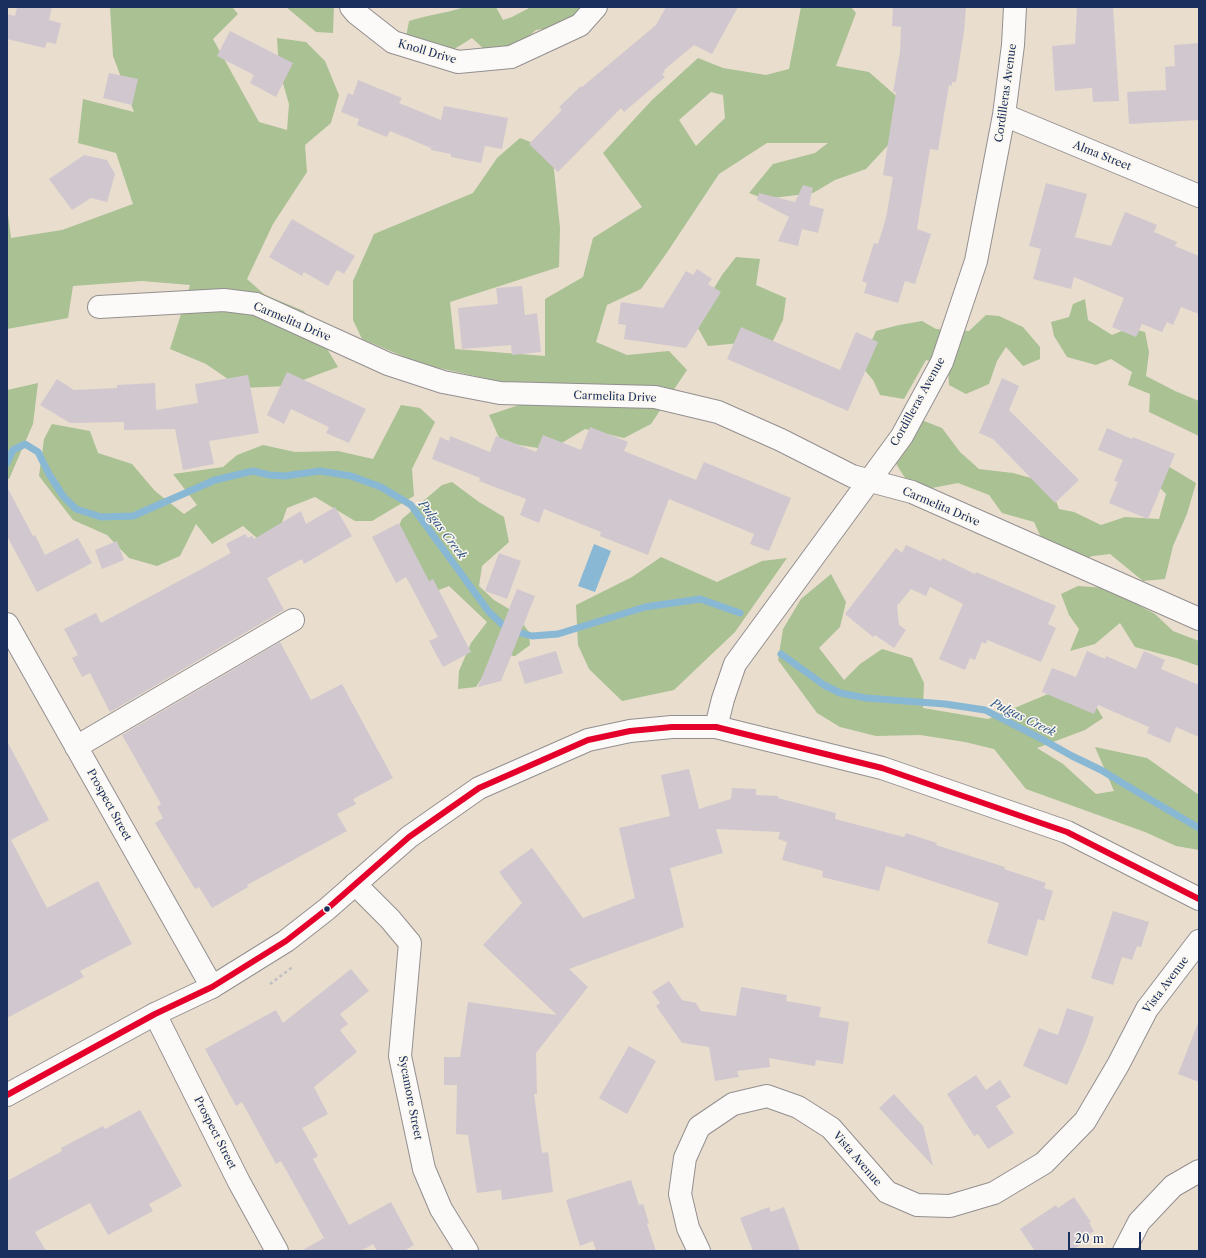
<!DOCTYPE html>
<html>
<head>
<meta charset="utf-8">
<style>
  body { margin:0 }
  #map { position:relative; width:1206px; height:1258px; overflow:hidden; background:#e9ddce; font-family:"Libre Caslon Text",serif }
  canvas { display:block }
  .frame { position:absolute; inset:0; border:8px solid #1b2f5e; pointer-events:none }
  .scale { position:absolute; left:1068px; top:1232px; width:73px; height:18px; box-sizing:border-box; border:2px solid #1b2f5e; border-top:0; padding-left:5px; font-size:12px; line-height:14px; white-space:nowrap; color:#1b2f5e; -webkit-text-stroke:3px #fbf7ec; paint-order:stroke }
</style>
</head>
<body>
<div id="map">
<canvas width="1206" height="1258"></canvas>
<div class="frame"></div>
<div class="scale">20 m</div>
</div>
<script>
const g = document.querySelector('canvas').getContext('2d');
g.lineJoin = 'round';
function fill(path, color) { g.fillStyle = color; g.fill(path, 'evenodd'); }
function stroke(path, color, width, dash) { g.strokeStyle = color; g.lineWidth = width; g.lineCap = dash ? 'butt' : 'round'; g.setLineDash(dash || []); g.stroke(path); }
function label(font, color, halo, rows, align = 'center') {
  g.font = font + ' "Libre Caslon Text",serif'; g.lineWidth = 3; g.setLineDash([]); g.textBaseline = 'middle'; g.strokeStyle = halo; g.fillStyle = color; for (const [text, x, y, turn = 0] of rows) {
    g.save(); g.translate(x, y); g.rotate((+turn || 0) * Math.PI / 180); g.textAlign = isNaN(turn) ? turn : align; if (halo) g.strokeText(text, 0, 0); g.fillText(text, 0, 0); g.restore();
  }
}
fill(new Path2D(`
  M110,7H232L238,14L213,39L259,122L287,130L289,104L279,70L277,38L306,42L325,61L339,95L331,123L305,145L307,172L273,224L247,279L265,295L304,311L338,367L287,386L241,388L206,364L170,349L190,285L142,281L73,286L68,318L7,329V207L11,238L62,230L133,204L116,153L78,143L83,99L134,112L113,56Z
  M286,7H334L333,33L316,32Z
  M465,7H496L503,20L512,17L531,7H587L558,27L536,30L510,52L486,51L472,38L448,53L406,37L409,21C427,15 447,13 465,7Z
  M801,7H851L856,13L836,66L869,72L911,109L904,128L866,169L835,180L813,193L765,199L749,193L773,164L815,153L828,143H767L719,174L666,254L641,289L607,305L596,342L627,355L669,351L687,370L651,424L624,438L585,429L550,450L501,442L489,415L528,402L511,384L421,364L362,339L353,320V281L374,234L473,193L497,158L520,138L552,150L560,228L559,267L450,302L455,349L545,356V299L583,277L593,238L642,207L603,153L652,100L698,58L723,68L766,75L789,69ZM711,92L723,95L725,118L696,146L679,120Z
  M736,257L760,259L756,285L786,298L783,320L771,345L741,343L708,346L694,321L722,275Z
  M1085,299L1088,320L1112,335L1129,328L1145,332L1149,352L1146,376L1175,391L1199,401V436L1149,412L1150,394L1128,385L1132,372L1111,359L1096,365L1067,357L1054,336L1051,322L1069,317L1073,304Z
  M986,315L999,316L1023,327L1040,347V359L1023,366L1006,347L997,361L989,384L966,394L949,385L948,365L926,360L904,399L880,395L873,380L862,367L867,351L876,331L899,325L922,321L936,329L969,331Z
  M38,383L33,424L9,479H7V390Z
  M401,405L420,408L435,422L412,469L414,496L372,521H355L315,497L287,508L272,551L243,526L212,544L196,524L180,556L157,566L129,558L107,535L73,520L39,476L44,439L52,424L90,431L98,453L132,464L155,491L184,514L197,505L173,474L223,467L237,455L263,445L295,452L338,451L373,459Z
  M919,419L942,428L960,452L979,469L1013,473L1049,483L1059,509L1074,512L1101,525L1125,517L1159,519L1166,494L1141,468L1151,458L1173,469L1196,483L1187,514L1173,546L1165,579L1143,581L1110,554L1093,556L1057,566L1044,544L1034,522L1002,513L989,495L958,483L932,488L905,478L895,462Z
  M452,482L479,502L504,517L509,542L482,566L479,586L494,600L514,612L529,632L530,645L515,656L497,654L476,687L458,689L459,671L471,643L487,622L449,586L426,595L395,534L402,519L442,485Z
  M661,557L717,582L762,561L787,558L735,632L674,690L622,701L589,669L578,645L576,605L632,577Z
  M831,574L846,602L840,627L819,648L844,680L860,664L882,649L912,658L924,683L923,708L988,719L1060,689L1093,701L1103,718L1085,730L1037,748L1063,764L1096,794L1114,791L1095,747L1147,758L1199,795V850L1176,846L1145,832L1026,789L994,749L965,742L920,735L876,736L840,727L817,713L778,660L783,629L801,599Z
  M1078,586L1107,588L1155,614L1173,631L1199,641V666L1176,658L1135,647L1120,623L1095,644L1070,651L1079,629L1069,615L1061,594Z`), '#aac194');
fill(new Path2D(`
  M594,544L611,551L595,592L578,586Z`), '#89b8d4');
stroke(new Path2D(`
  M7,463L13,450L25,444L38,452L49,474L63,496L76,509L101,517L133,516L215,480L253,471L269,475L285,476L320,471L351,476L381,487L411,505L489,612L507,629L532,636L558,634L645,607L700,599L740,613
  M781,654L824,685L840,693L866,698L945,704L985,710L1040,738L1072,756L1101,770L1134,790L1199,828`), '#89b8d4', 7);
fill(new Path2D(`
  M17,7H52L49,20L61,23L56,44L47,42L45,48L7,39V14L15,16Z
  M666,7H738L712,54L694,45L664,70L665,72L662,74L665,77L624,112L621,108L558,172L529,144L562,110L559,107L581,86L582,87L656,25Z
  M893,7H966L964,32L956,82H952V86L949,85L938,150L930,149L917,229L931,234L915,284L905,281L898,303L864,293L867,283L862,281L874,243L878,244L886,218L893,177L883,175L896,92H893L900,52L901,27L892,26Z
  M1077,7H1113L1119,101L1093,102L1092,88L1055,91L1052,46L1075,44Z
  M230,31L293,63L276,97L250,83L254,75L217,56Z
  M1199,43V120L1129,124L1127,92L1166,90L1165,67L1175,66L1174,45Z
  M109,73L138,79L132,105L103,98Z
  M358,80L402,98L399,103L441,120L444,106L508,118L502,149L485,146L481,163L451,157V154L431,150V148L390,131L387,137L357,125L359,119L341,112L348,93L353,95Z
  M84,155L107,160L115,174L107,202L91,198L72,210L49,179Z
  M1046,183L1087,194L1075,237L1111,246L1125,212L1157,225L1154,232L1177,242L1175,246L1199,256V314L1181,307L1173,325L1167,322L1162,332L1142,324L1136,337L1112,327L1124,298L1074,277L1071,289L1033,279L1041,249L1029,246Z
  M803,185L813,188L809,205L824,209L818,233L802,229L798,246L778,241L789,217L757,200L759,193L795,202Z
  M292,219L355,256L344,274L337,270L328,286L304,272L302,276L269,257Z
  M697,269L712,279L708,284L721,292L686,348L624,339L626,325L618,324L621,302L663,308L686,271L693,275Z
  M522,286L525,315L537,313L541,352L512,355L511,345L462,349L458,308L498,304L496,288Z
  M741,327L840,370L856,332L878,342L848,411L727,359Z
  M287,372L366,409L349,443L326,433L329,427L291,409L284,424L267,415Z
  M248,375L259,433L209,441L214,464L183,470L175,429L124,430V422L70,423L40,405L57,379L74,390L117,388V385L155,383L156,410L198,403L195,384Z
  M1002,378L1019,386L1009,410L1079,480L1055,503L993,439L979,433Z
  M590,427L628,442L624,451L696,480L704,462L791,498L769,551L750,544L754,534L669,499L648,555L600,536L601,532L544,509L539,523L520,515L526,499L479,481L480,478L432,459L440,437L449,441L450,436L490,452L496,436L536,452L543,435L581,450Z
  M1107,428L1132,439L1133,437L1175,454L1148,519L1109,503L1118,482L1114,481L1123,460L1098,450Z
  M7,487L33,536L35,535L45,555L78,538L92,563L37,592L7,536Z
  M335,507L352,536L304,564L302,559L267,578L284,610L110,712L90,673L82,677L72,658L78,655L64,629L96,613L101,623L231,553L226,544L245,534L248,538L252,536L254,539L301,511L306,524Z
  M399,523L429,581L433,579L471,652L443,667L429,641L438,637L406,577L396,583L372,537Z
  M117,541L124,560L102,569L95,550Z
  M906,545L941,561L942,558L975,574L976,572L1056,606L1048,624L1056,628L1041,662L987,640L986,644L982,642L975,660L970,658L965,670L939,659L963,604L930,587L926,596L911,589L897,606L899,625L906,630L894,648L875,635L873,637L845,614L896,548L902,553Z
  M499,553L521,561L507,599L485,591Z
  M517,589L535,596L501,681L478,687Z
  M280,642L311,700L342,684L393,778L353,799L356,804L337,814L347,831L247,885L248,887L212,908L199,887L195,889L155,823L163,818L157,807L161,804L122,735Z
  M556,651L563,673L525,684L518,662Z
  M1087,651L1105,659L1106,656L1136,669L1144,651L1165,660L1161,669L1199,685V737L1176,727L1170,743L1147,733L1149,727L1098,705L1094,714L1042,692L1052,668L1076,677Z
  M7,741L49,820L11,840L47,908L98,881L132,944L80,971L84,977L7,1018Z
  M689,769L699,809L731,799L732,788L756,789V795L778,796V798L836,813L835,819L904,837L906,833L937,843L936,845L1005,867L1004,869L1046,883L1044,888L1053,891L1044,921L1038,919L1027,956L987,943L999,903L886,866L879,891L822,877L823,871L782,860L787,842L778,839L780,832L716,829L723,853L670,868L684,927L569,969L588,987L536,1053L537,1094H534L542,1153L548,1152L553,1192L502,1200L501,1190L477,1193L468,1135L456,1134L457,1085H444V1057H460L468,1002L557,1015L483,945L522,903L499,872L532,848L583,918L635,898L619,828L670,816L661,775Z
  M1113,911L1149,922L1141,947L1137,946L1132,960L1122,957L1113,985L1091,978Z
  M351,969L369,991L340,1014L348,1024L340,1030L357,1052L314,1087L328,1114L302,1128L318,1156L313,1159L349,1225L391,1202L414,1245L404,1251H377L373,1244L361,1251H301L324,1238L281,1161L276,1164L242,1102L236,1106L205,1049L276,1010L283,1023Z
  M669,981L682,1000L696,1003L701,1011L736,1016L741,987L787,995L786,1001L821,1007L819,1017L849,1022L843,1064L816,1060L815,1066L769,1058L770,1067L737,1071L739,1077L715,1081L709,1047L682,1043L656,1006L660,1003L652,992Z
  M1067,1008L1094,1017L1087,1039L1067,1085L1023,1066L1039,1028L1058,1035Z
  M1198,1023H1199V1082L1178,1074Z
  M629,1046L656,1061L627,1114L599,1098Z
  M976,1075L986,1090L1000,1080L1011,1097L996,1106L1014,1133L988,1149L978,1134L974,1136L947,1094Z
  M894,1094L923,1126L933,1166L879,1108Z
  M140,1110L182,1186L149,1204L153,1211L108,1235L90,1203L35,1232L46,1251H7V1181L62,1151L61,1148L103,1126L105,1129Z
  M631,1180L639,1205L643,1204L649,1223L647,1224L656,1251H596L593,1241L580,1246L566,1200Z
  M1074,1197L1091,1222L1089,1223L1094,1231L1084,1238L1086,1241L1071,1251H1035L1020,1229L1056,1205L1058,1208Z
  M769,1207L771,1212L784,1207L800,1251H753L740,1218Z`), '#d1c8cf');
const minor = new Path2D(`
  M351,7L356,13L393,42L458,62L511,57L580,25L596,7
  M1004,115L1199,196
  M99,307L224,300L256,304L388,364L443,382L500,393L655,397L718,412L781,440L852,476L912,492L1199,619
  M7,624L212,987
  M716,727L723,699L735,664L902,436L942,362L976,261L1004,115L1013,45L1015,7
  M76,747L293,620
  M355,884L390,919L410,943L400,1056L424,1169L441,1209L467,1251
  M155,1014L239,1182L277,1251
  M699,1251L688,1228L680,1194L685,1158L699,1127L733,1104L767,1096L798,1107L831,1128L887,1192L917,1205L950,1206L994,1193L1044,1163L1085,1121L1118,1065L1147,1009L1199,941
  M1124,1251L1139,1222L1173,1186L1199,1171`);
const major = new Path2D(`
  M7,1095L155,1014L212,987L286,941L327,909L409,837L479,788L588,740L630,731L672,727H716L882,768L1067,832L1199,899`);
stroke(minor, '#938f90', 24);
stroke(major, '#938f90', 24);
stroke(new Path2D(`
  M270,984L294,966`), '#bfbec1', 2.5, [3, 3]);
stroke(minor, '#fcfaf8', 22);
stroke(major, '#fcfaf8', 22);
stroke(new Path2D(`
  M7,1095L155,1014L212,987L286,941L327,909L409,837L479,788L588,740L630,731L672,727H716L882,768L1067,832L1199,899`), '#e4002b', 6);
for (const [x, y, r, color] of [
  [327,909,3.5,"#1b2f5e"]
]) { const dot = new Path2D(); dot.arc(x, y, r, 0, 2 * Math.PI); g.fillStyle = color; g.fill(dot); stroke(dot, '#fbf7ec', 1.5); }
label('11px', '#1b2f5e', '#fbf7ec', [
  ["Knoll Drive",427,52,16],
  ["Cordilleras Avenue",1006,93,-82],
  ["Alma Street",1102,156,22],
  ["Carmelita Drive",292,322,23],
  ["Carmelita Drive",615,397,2],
  ["Cordilleras Avenue",918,402,-61],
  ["Carmelita Drive",941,507,23],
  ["Prospect Street",109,805,61],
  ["Vista Avenue",1166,985,-53],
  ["Sycamore Street",410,1098,79],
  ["Prospect Street",215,1133,63],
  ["Vista Avenue",857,1159,49]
]);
label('italic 12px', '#335988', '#fbf7ec', [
  ["Pulgas Creek",442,530,53],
  ["Pulgas Creek",1023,718,26]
]);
</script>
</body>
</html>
